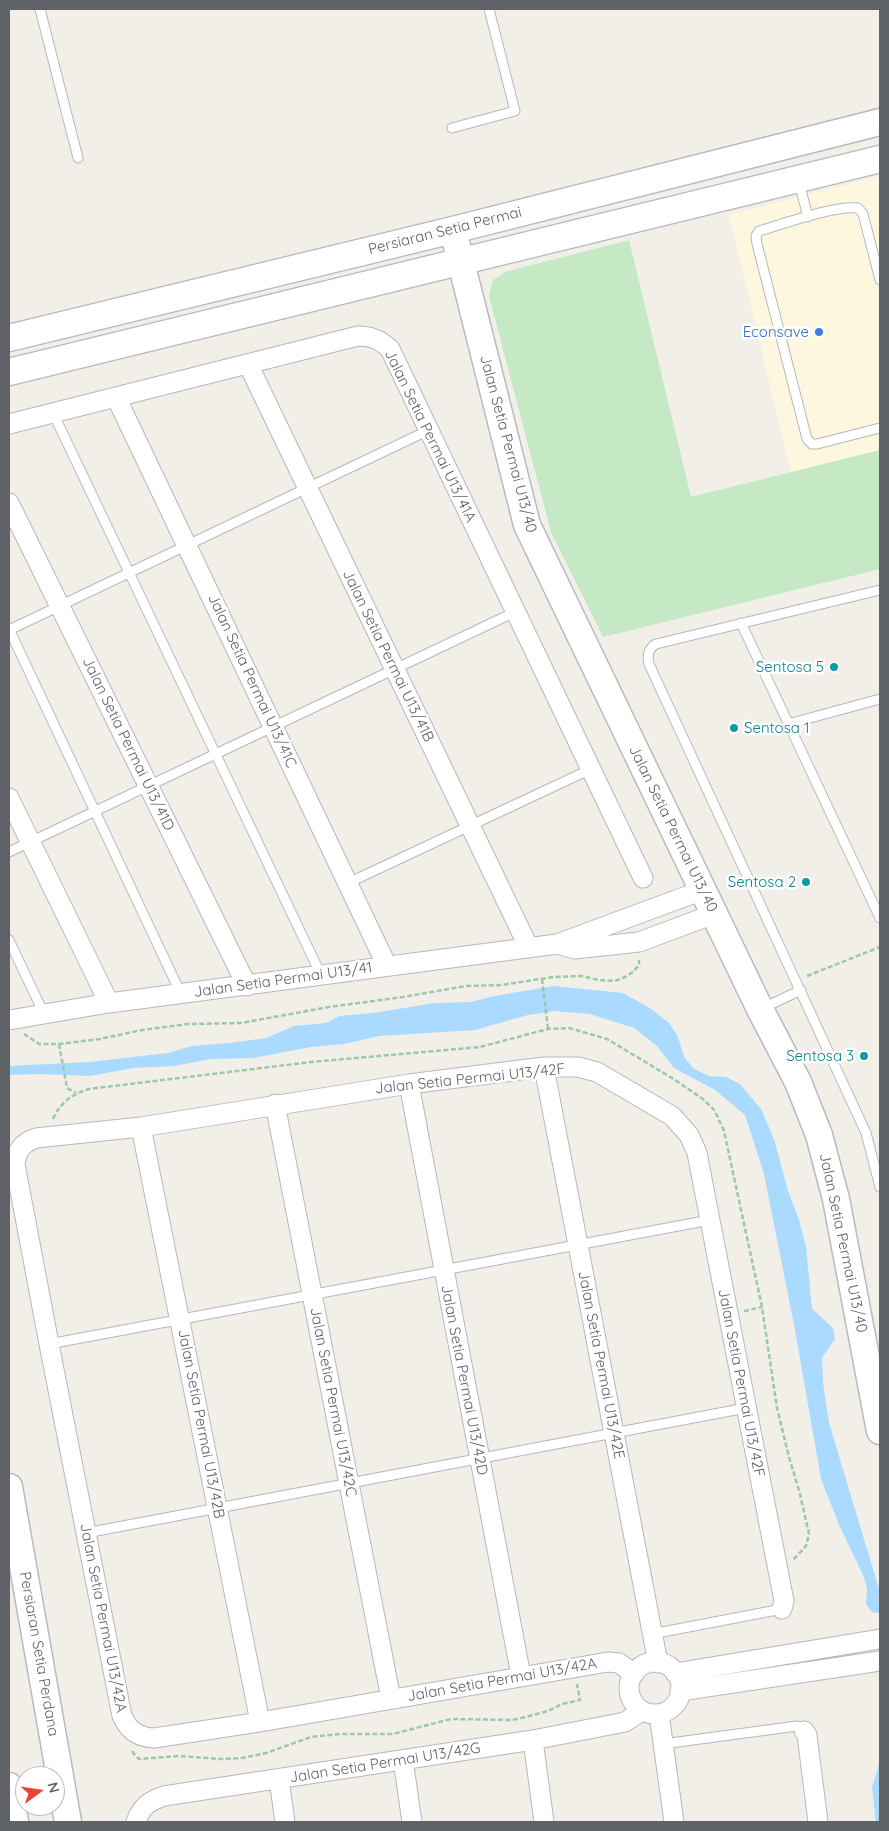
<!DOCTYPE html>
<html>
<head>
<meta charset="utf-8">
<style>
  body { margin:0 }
  #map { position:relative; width:889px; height:1831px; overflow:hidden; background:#f1efe8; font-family:Quicksand,sans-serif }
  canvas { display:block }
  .frame { position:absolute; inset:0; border:10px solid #5f6368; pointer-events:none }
  .north { position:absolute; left:15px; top:1766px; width:50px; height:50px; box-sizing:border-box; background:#fff; border:1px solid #bfc1c3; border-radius:50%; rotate:76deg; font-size:14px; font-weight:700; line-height:20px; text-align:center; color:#5f6368 }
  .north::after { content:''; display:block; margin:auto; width:18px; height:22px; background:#ea4335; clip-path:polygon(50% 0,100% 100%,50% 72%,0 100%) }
</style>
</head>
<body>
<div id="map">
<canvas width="889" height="1831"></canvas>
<div class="frame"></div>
<div class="north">N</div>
</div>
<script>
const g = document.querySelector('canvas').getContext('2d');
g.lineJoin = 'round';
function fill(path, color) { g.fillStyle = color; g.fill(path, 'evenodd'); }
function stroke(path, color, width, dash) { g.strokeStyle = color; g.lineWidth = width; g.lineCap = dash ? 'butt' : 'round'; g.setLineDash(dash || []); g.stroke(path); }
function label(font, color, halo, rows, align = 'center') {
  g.font = font + ' Quicksand,sans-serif'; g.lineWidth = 5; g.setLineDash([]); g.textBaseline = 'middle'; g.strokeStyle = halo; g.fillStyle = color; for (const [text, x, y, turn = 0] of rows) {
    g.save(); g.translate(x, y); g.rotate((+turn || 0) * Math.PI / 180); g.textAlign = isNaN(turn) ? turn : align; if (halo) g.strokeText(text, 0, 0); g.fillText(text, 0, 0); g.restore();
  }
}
fill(new Path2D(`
  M880,176V450L791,472L729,215Z`), '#fef7e0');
fill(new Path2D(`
  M629,240L691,497L880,450V569L603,637L551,532L489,296L493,280L505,272Z`), '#c5e8c5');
fill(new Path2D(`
  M554,986L623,993L650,1008L669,1023L678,1037L684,1057L694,1069L709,1076L726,1077L740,1084L761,1109L774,1139L788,1191L799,1220L806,1247L812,1309L833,1328L835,1339L822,1358L823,1382L829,1423L879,1589L880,1610L879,1613L872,1612L866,1604L867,1589L864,1577L840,1527L821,1479L795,1330L764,1174L745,1115L715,1090L674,1068L657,1046L634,1028L590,1014L555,1011L528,1015L475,1030L379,1036L344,1044L311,1047L253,1058L211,1059L174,1066L133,1068L90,1076L41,1074L9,1075V1066L89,1062L168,1053L192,1046L229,1043L266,1038L294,1026L326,1023L339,1016L373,1013L435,1003L471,1002L494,996Z
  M880,1761V1822H876L872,1788Z`), '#aadaff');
const lane = new Path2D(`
  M40,9L78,158
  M452,128L515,111L489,9
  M799,182L808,217
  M880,280L863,214L858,208C836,205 783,224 759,231L756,236L757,244L807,439L812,444H817L880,428
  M53,413L321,975
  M880,590L656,644C648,649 647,655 649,664L866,1133L880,1187
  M741,623L880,918
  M9,629L181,994
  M9,630L429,430
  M788,724L880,699
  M9,852L515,612
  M348,883L591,769
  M9,940L44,1014
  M763,1008L801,990
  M49,1344L710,1220
  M86,1533L746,1408
  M652,1634L782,1609
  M663,1744L797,1726L804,1731`);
const street = new Path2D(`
  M248,364L529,948
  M116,397L387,966
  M9,424L358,336C372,336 380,340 390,349L643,878
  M9,503L247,986
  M9,798L109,1003
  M557,944L575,949L639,942L714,914
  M9,1020L109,1003L557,944L703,890
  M544,1067L658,1663
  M409,1084L521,1676
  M275,1104L391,1699
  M141,1127L260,1722
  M629 1688a26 26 0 1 1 52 0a26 26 0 1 1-52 0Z
  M675,1673L880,1639
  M634,1674L619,1663L608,1662L260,1722L154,1738C138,1737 129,1731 122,1716L49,1344L15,1164C17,1150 22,1143 36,1138L141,1127L409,1084L544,1067H578L597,1072L672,1116L689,1135L697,1153L784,1601L782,1609
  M680,1691L880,1661
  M659,1714L674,1822
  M804,1731L807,1735L818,1822
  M533,1740L544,1822
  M403,1760L412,1822
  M279,1779L285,1822
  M136,1822C141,1807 149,1801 164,1796L533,1740L625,1722L642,1711`);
const secondary = new Path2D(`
  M453,230L527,525L760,1009L798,1082L819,1135L836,1199L880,1431
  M9,338L453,230L880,122
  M9,372L880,159
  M9,1487L68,1822
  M9,1786L15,1822`);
stroke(lane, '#b5b8bc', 11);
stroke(street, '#b5b8bc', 21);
stroke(secondary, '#b6babf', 29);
stroke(new Path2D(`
  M807,976L880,947
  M542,979L548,1029
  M24,1034L39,1044H59L100,1039L142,1030L188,1024L241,1023L329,1007L403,997L466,986L502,985L553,977L581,976L599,980L615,981L625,977L633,972L639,965V960
  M59,1044L67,1088L76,1093
  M53,1119C60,1103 72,1094 89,1089L311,1062L480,1047L548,1029L569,1028L607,1039L672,1078L703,1099L715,1111L724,1131L762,1307L777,1408L789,1457L800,1494L809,1534L806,1546L793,1560
  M744,1311L762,1307
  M133,1751V1753L139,1759L179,1756L221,1759L242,1758L266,1753L311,1737L340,1734H393L451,1719L512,1720L526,1717L548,1711L562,1704L580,1700L577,1684`), '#9cc7a9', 2.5, [5, 2.5]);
stroke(lane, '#fff', 9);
stroke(street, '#fff', 19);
stroke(secondary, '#fff', 26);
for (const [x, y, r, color] of [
  [819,332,5,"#3f7fe0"],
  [834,667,5,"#0f9aa8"],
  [734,728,5,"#0f9aa8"],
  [806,882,5,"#0f9aa8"],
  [864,1056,5,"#0f9aa8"]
]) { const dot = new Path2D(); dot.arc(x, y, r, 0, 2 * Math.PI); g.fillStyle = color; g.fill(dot); stroke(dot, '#fff', 2); }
label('15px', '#5f6368', '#fff', [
  ["Persiaran Setia Permai",445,231,-14],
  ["Jalan Setia Permai U13/41A",430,436,64],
  ["Jalan Setia Permai U13/40",508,444,75],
  ["Jalan Setia Permai U13/41B",388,656,64],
  ["Jalan Setia Permai U13/41C",252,681,65],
  ["Jalan Setia Permai U13/41D",128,744,64],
  ["Jalan Setia Permai U13/40",673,829,64],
  ["Jalan Setia Permai U13/41",283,980,-8],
  ["Jalan Setia Permai U13/42F",470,1079,-6],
  ["Jalan Setia Permai U13/40",843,1243,78],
  ["Jalan Setia Permai U13/42E",601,1365,79],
  ["Jalan Setia Permai U13/42D",464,1380,79],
  ["Jalan Setia Permai U13/42F",741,1383,79],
  ["Jalan Setia Permai U13/42C",333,1402,79],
  ["Jalan Setia Permai U13/42B",201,1424,79],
  ["Jalan Setia Permai U13/42A",103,1618,79],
  ["Persiaran Setia Perdana",39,1654,80],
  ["Jalan Setia Permai U13/42A",502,1680,-10],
  ["Jalan Setia Permai U13/42G",385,1763,-9]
]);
label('15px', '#366cbe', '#fff', [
  ["Econsave",809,332]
], 'right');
label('15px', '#0d838f', '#fff', [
  ["Sentosa 5",824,667],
  ["Sentosa 1",744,728,"left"],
  ["Sentosa 2",796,882],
  ["Sentosa 3",854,1056]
], 'right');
</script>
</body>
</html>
